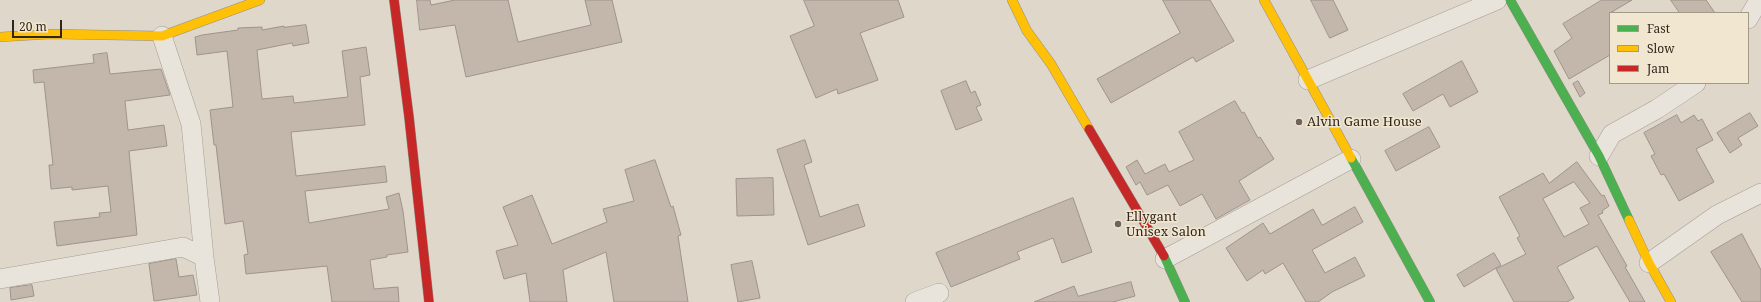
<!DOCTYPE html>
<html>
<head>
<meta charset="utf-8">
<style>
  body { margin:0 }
  #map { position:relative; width:1761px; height:302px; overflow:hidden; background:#dfd8ca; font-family:"Noto Serif",serif }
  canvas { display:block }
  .legend { position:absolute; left:1609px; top:12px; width:140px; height:72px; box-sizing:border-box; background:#f1e6d0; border:1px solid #a49988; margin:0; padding:5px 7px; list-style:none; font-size:12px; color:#31261d }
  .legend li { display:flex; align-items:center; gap:8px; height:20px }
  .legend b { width:20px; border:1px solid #a49988 }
  .scale { position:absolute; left:12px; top:20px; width:50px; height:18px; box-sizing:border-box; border:2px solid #31261d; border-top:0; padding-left:5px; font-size:12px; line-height:14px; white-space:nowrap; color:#31261d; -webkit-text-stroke:3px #f1e6d0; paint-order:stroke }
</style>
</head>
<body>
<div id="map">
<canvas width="1761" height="302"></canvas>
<ul class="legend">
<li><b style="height:5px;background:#4caf50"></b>Fast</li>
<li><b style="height:5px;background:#ffc107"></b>Slow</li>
<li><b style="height:5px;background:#c62828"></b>Jam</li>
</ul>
<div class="scale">20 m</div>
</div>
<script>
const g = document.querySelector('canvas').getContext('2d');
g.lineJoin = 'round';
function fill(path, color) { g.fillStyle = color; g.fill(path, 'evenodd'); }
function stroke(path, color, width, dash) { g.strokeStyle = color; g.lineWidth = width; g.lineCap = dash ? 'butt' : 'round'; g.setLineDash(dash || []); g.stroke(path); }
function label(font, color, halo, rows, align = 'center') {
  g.font = font + ' "Noto Serif",serif'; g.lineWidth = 3; g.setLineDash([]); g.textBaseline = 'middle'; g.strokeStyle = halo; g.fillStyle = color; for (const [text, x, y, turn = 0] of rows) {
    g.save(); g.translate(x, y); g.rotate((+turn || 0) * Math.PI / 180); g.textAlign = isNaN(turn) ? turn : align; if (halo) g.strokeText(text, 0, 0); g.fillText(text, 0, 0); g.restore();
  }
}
const building = new Path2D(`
  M417,0H430L431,5L455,0H508L518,42L591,25L585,0H612L622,42L466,77L455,25L420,30Z
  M804,0H898L904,17L860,33L878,80L838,94L837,89L816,98L790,36L814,26Z
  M1163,0H1210L1234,41L1196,62L1193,57L1111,103L1097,79L1180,33Z
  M1311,0H1333L1348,30L1330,38Z
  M1602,0H1632L1610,13V55L1569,79L1554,51L1572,38L1563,24Z
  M1671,0H1706L1715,13H1680Z
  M306,25L309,43L293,46L292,43L257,50L262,99L293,96L294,103L348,97L342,51L366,47L370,75L360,77L365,125L291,132L296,176L385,166L387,182L305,191L309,223L389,209L386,197L399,193L403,211L408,252L387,255V257L370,260L374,289L398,287L399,302H332L327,266L246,274L244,255L248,254L243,221L225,224L216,145H214L210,110L233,107L227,51L197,55L195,37L202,35L238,30V28L262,27V30L284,26V27Z
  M107,53L110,74L161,69L170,95L125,101L128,130L164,125L167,146L129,151L137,235L57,246L54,222L100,217L99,213L111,212L108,186L72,190V187L51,189L49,165H53L44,82L34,83L33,70L94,63L93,55Z
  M1462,61L1478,92L1450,107L1443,94L1413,111L1403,94Z
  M966,81L971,93L975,91L981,105L976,107L982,120L956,130L941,91Z
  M1578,81L1585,93L1580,97L1573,84Z
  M1235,101L1242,113L1244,112L1258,138L1260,137L1274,159L1239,181L1250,200L1216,219L1202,194L1180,206L1168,185L1147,195L1140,182L1136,185L1126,167L1137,160L1145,174L1165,164L1169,172L1194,160L1179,132Z
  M1750,113L1758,126L1738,138L1742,145L1730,153L1717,133Z
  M1677,115L1681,123L1694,115L1698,121L1702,119L1713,140L1696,149L1714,182L1679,201L1664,174L1661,175L1651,156L1655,154L1644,133Z
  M1429,127L1440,147L1396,171L1385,151Z
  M805,140L812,162L804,165L820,217L858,204L865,226L808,245L777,150Z
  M655,160L671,207L673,206L681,235L678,236L688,302H614L606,252L563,270L567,302H530L526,273L504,279L496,251L518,245L503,207L532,195L552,244L607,222L603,209L634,201L625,170Z
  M1577,162L1602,196L1604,195L1609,206L1602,211L1603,213L1598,215L1627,266L1625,267L1645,302H1630L1597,246L1557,267L1574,298L1567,302H1514L1496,269L1526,254L1517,238L1520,236L1499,197L1543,173L1549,183ZM1574,182L1590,203L1580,208L1589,224L1564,237L1543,199Z
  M773,178L774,215L737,216L736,179Z
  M1073,198L1092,252L1062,263L1053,238L1017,252L1020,259L951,287L936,253Z
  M1355,207L1363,222L1312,250L1325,273L1355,257L1365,276L1332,292L1318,302H1306L1283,263L1265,274L1263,270L1247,281L1226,248L1263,223L1270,234L1313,209L1322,225Z
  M1742,234L1761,270V302H1742L1711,252Z
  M1494,253L1501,265L1464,287L1457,275Z
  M176,259L179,277L193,275L197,295L154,301L149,264Z
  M752,261L760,298L738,302L731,265Z
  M1131,282L1135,296L1113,302H1034L1074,286L1078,296Z
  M32,285L34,296L11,300L10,288Z`);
fill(building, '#c3b7ab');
stroke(building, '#9e948a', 1);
const street = new Path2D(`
  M1748,19L1759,0
  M162,36L191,124L204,257L210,302
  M1308,80L1497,0
  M1599,156L1612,134L1657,109L1696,83
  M1165,259L1351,159
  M1649,263L1717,215L1761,193
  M0,279L183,247L204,257
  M915,302L939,293`);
const fast = new Path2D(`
  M1510,0L1599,156L1629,220
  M1351,158L1430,302
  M1164,256L1185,302`);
const slow = new Path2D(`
  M1012,0L1027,31L1051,64L1089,129
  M1264,0L1351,158
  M0,37L51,34L162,36L260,0
  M1629,220L1649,263L1671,302`);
const jam = new Path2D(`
  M394,0L409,117L429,302
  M1089,129L1164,256`);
stroke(street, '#a49d94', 20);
stroke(fast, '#948d84', 10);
stroke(slow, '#948d84', 10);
stroke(jam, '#948d84', 10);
stroke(street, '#e8e4db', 19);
stroke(fast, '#4caf50', 9);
stroke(slow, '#ffc107', 9);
stroke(jam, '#c62828', 9);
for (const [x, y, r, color] of [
  [1299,122,4,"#6e645a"],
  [1118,224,4,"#6e645a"]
]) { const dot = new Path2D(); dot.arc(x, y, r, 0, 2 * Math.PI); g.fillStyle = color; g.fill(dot); stroke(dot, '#f1e6d0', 1.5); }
label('13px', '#31261d', '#f1e6d0', [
  ["Alvin Game House",1307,122],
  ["Ellygant",1126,217],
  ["Unisex Salon",1126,232]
], 'left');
</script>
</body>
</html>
